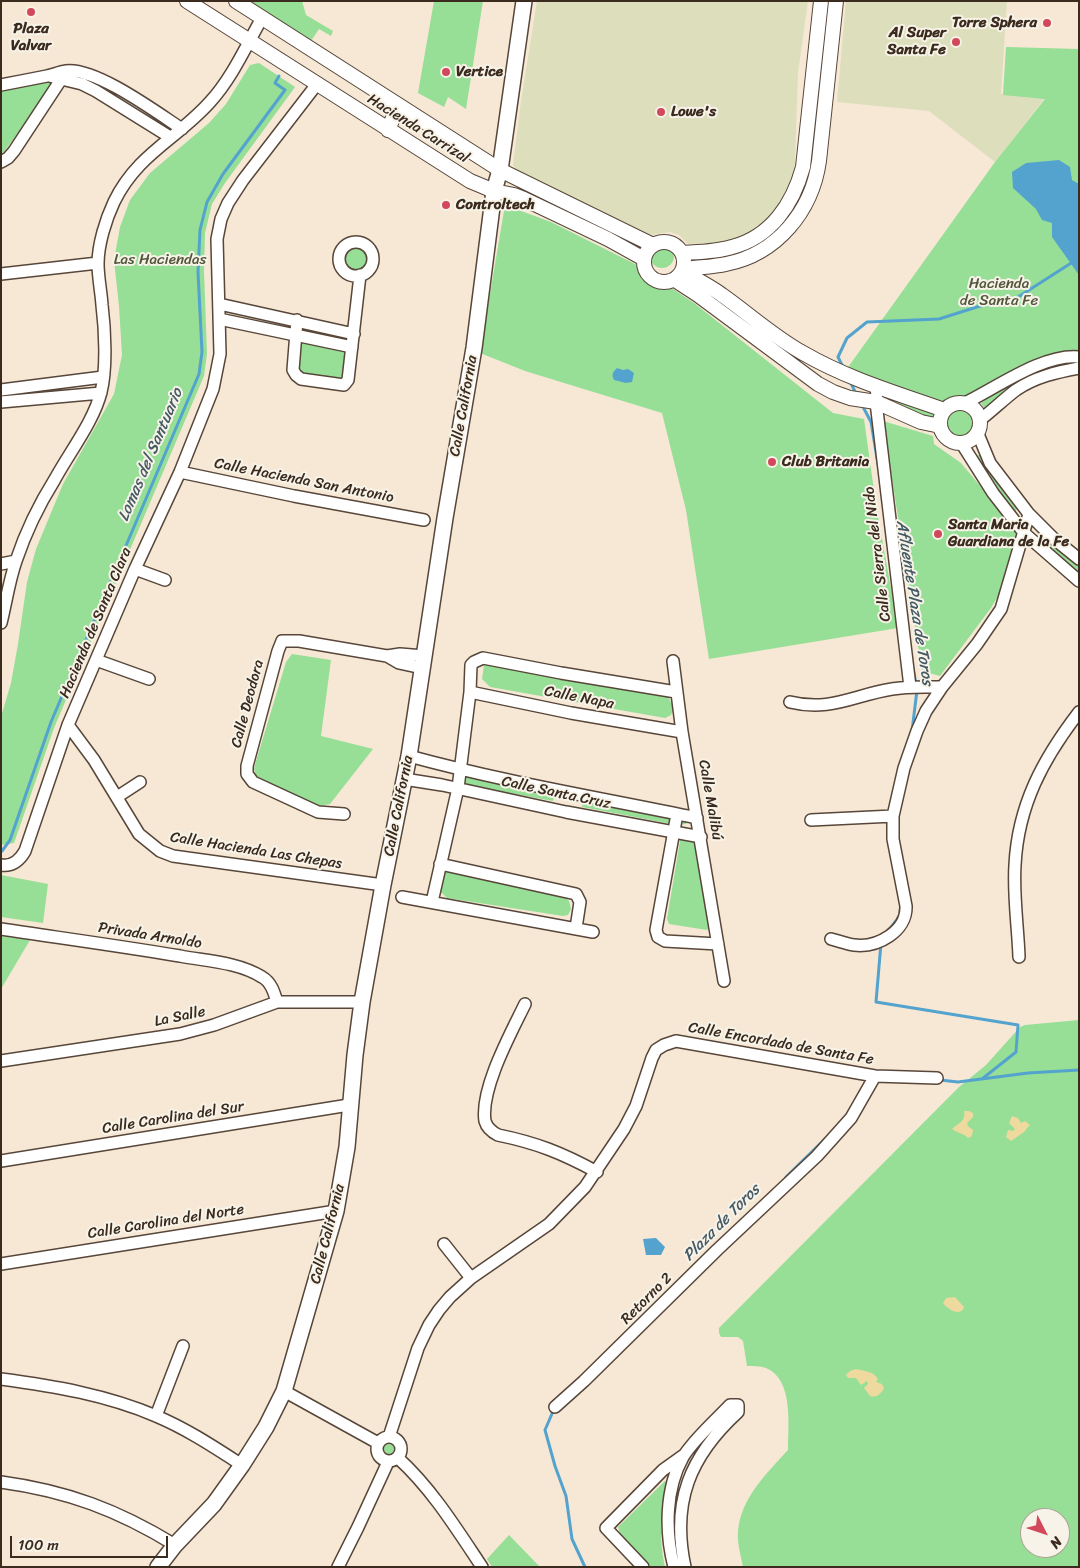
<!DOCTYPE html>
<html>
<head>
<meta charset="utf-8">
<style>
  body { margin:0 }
  #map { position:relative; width:1080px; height:1568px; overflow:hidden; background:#f6e8d5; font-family:Sriracha,sans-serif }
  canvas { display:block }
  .frame { position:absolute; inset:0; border:2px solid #3b2a1e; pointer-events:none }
  .north { position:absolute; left:1020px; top:1508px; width:50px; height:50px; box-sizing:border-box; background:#f7f3e8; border:1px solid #aca397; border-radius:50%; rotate:131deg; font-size:14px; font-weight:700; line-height:20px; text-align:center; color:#3b2a1e }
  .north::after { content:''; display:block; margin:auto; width:18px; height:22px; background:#d1495b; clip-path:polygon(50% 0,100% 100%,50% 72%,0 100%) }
  .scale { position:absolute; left:10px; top:1536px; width:158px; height:22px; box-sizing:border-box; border:2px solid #3b2a1e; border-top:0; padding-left:6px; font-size:15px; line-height:18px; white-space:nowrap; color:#3b2a1e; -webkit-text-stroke:4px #f7f3e8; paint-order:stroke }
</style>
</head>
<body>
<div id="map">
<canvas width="1080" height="1568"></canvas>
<div class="frame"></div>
<div class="north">N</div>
<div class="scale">100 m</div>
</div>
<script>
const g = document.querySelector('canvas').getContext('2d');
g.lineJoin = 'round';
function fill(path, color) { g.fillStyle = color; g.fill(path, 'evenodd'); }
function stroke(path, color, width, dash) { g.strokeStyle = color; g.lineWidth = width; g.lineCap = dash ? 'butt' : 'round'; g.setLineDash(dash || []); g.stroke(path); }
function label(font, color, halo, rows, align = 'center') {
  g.font = font + ' Sriracha,sans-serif'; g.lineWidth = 4; g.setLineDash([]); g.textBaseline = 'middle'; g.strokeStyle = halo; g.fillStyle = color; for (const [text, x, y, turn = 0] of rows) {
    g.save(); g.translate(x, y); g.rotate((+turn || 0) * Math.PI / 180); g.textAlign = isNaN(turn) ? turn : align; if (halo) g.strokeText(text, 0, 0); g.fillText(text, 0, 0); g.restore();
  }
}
fill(new Path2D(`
  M537,1H808L798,73L795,161L792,185L781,203L767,219L748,233L733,240L719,243L688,244L679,235L670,232L651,235L516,170L513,165L521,101Z
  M846,1H1007L1001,94L1045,98L995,162L929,111L837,102Z`), '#dddebc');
fill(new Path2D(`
  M248,1H302L306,15L333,31L331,36L319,29L311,41Z
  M434,1H483L466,109L448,97L444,107L418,93Z
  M1006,47L1079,49V354L989,389L948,407L841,377L995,162L1045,99L1003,95Z
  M259,63L295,87L225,183L212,204L205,233L204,271L207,354L204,376L54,728L14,843L1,845V717L11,683L18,644L27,582L36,549L63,484L114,394L122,355L119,306L114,260L120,227L130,200L150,173L209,123L226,104L250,65Z
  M59,78L3,153L1,154V88Z
  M812,141H818L806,195L783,230L744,254L696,262L692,260L693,256L783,220L801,193Z
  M505,205L551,222L635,264L694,303L833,413L864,419L876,505L898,628L709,659L686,510L662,413L525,371L480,353Z
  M359,244L369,252V266L359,274H352L342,266L341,254L348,245Z
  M650 256a12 12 0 1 1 24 0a12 12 0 1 1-24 0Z
  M301,328L350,337L343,377L340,380L301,375L298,371Z
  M1079,359V366L1066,368L986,411L981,403L991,395L1039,367Z
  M896,399L938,414L935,421L894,409Z
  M943 427a16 16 0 1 1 32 0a16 16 0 1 1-32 0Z
  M883,421L933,436L934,444L961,463L1017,530L998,596L991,608L940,676L922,671Z
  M980,454L1018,506L1015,513L974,458Z
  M1044,534L1079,564V575L1040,542Z
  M292,654L331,660L321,736L373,749L330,804L318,806L256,779L254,768L286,662Z
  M487,664L538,675L668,697L674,708L671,715L665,718L490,687L482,679L484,665Z
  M466,775L555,792L553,801L465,785Z
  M584,797L688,819L686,824L677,825L582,807Z
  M681,835L695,840L710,927L707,930L669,924L667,919Z
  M450,871L565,897L569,901L571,909L568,915L563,916L447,898L440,891L445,873Z
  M1,875L48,884L43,923L1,917Z
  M1,936L30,940L1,989Z
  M1079,1020V1567H743C741,1556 737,1543 738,1532C740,1499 767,1473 788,1450C788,1427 794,1379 766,1368C760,1366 753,1366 747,1366L743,1341L738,1337H721L719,1333V1328L959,1087L986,1065L1020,1027L1025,1025ZM1030,1518H1060V1548H1030Z
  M379 1450a9 9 0 1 1 18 0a9 9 0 1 1-18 0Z
  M665,1481L667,1482C662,1510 658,1538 665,1567H649L622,1540L618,1527Z
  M509,1535L540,1567H492L487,1559Z`), '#97de97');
fill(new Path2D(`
  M964,1111H969L973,1113V1117L967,1123L968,1126L973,1130L972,1136L968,1138C963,1133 957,1133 952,1129C958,1123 966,1122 964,1111Z
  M1012,1116L1018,1118L1021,1123L1025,1121L1030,1125L1024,1132L1011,1141L1006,1137L1008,1130L1013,1131L1015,1129L1009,1123Z
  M955,1297L964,1307C961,1317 948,1310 943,1303L946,1298Z
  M856,1369C864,1371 873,1371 878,1379L876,1382L882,1384L884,1388C881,1394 877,1398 870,1396L864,1388L868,1384L867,1381L861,1385L856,1378H848L846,1375L850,1371Z`), '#eeda9e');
fill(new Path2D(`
  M1059,160L1070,167L1072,180L1079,184V275L1052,237V223L1042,220L1036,209L1013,188L1012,172L1026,163Z
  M617,368L623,370L628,369L634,373L632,382L626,383L614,380C611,374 613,372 617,368Z
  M656,1238L665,1247L661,1255H646L643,1239Z`), '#54a3ce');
stroke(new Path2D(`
  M844,369L838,357L847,338L867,322L939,319L980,306L1015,299L1079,258
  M850,381L857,396
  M861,403L871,422L878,464
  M913,668L916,684
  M912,731L917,690
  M2,851L10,840L51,722L199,374L202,352L198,272L200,230L207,202L223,174L285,90L275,83L279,76
  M889,930L899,917
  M881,943L876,1002L1018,1025L1016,1052L982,1079
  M940,1080L958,1082L1028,1073L1079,1070
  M786,1177L826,1138
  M554,1409L545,1430L555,1466L566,1496L572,1539L585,1567`), '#54a3ce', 3);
const minor = new Path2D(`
  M49,76L82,84L96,91L170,137
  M1,85C16,82 32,79 47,76C53,75 59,72 66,71C95,67 156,112 182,129
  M1,162L8,158L14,151L64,75
  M339 259a17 17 0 1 1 34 0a17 17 0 1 1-34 0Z
  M1,274L98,263
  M219,304L354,334
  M219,319L352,347
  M297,320L293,370L296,375L301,379L344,385L348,380L360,275
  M877,387L876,402L910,687
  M1,390L103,377
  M1,402L101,393
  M965,403C996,388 1044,353 1079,357
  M980,420C993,410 1004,399 1016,390C1035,377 1057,372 1079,368
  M978,434L990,463L1029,514L1053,538L1079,559
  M962,444L993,493L1024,533L1079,581
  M180,472L294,496L424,520
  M1,564L16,561
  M135,569L165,580
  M1,623C6,603 9,581 16,561C25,534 40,503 55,479C69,453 94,421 101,392C107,369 105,329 102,305C101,291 98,277 98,264C98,244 106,219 114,202C137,154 177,139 210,102C232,78 246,46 262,18
  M387,656L400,654L424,656
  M96,660L149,679
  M673,661L682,732L724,981
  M470,692L571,713L682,732
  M790,702C830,712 854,695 892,689C908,686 925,687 942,687
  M68,725L94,760L139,834L160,851L173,856L383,885
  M409,756C504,782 601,798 697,818
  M404,779L442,785L566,812L701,837
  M117,797L140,782
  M344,814L318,812L253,782L247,774V766L278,651L282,641H299L387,656L399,663L422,668
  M677,814L656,930L658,937L665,941L718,944
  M811,820L893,816
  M440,864L576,894L580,902L576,928
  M1,865C12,867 20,860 25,851L68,725L135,569L180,472L213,389L220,354L217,239L221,219L228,203L243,180L317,84
  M402,897L593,932
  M432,902L458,788L470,692L471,665L474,662L483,658L561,673L676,692
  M1,929C61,938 120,946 180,956C206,961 238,962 262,977C271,982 274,992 277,1002
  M831,939C839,941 847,944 854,945C878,948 907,931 906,906L893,839V816L904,768L917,731L926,711L942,687L977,644L1001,609L1029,514
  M1019,957C1018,927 1013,896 1015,865C1018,805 1043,759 1079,712
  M525,1004C511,1033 480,1089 485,1121C487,1128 492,1132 498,1135C537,1143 562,1153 597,1172
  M1,1061L180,1034L214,1025L277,1002H362
  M1,1161L349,1105
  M444,1244L471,1278
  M1,1264L336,1211
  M1,1379C54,1386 107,1395 156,1416C187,1429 214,1447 242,1465
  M284,1391L378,1443
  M555,1407L584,1381L717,1250L817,1156L851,1118L875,1076
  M156,1416L183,1346
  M377 1449a12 12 0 1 1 24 0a12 12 0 1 1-24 0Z
  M389,1437L418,1348L429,1325L439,1310L450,1297L471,1278L549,1224L585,1187L624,1129L636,1106L652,1058L656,1050L664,1045L676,1041L875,1076L937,1078
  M398,1458C432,1489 456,1528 482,1567
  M1,1482C67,1491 118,1510 175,1545
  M338,1567L358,1527L388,1462
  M643,1567L606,1528L663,1470L684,1455
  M674,1567C665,1532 665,1489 683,1457C694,1439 716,1420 730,1405H738V1412C690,1456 671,1502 685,1567`);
const tertiary = new Path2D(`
  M187,1L470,181L494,191L514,195L524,199L608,239L644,259
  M236,1L500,170L653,245
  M388,130L398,106
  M644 262a20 20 0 1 1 40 0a20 20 0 1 1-40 0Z
  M682,253C699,252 716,252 732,247C771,237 793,204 803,167L821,1
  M684,269C698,267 713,267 726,264C777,254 812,211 819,161L836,1
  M683,272C696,279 710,286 722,295C749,314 774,337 803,353C848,379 896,393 944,410
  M675,280L698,295L818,384L833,392L850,398L876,402L921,422L940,426
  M940 423a20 20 0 1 1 40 0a20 20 0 1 1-40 0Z`);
const secondary = new Path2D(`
  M158,1567L175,1545L214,1504L242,1465L266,1427L284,1391L336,1211L347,1147L355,1055L362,1002L383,885L409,756L445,518L474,348L494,191L500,170L524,1`);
stroke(minor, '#574639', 14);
stroke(tertiary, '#574639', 16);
stroke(secondary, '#574639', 18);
stroke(minor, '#fff', 11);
stroke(tertiary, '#fff', 14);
stroke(secondary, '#fff', 15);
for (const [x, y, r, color] of [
  [31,12,5,"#d1495b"],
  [1047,23,5,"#d1495b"],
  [956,42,5,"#d1495b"],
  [446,72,5,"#d1495b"],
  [661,112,5,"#d1495b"],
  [446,205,5,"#d1495b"],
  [772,462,5,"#d1495b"],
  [938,534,5,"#d1495b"]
]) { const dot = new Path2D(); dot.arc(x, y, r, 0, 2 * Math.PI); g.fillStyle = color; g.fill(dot); stroke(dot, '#f7f3e8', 2); }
label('bold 15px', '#3b2a1e', '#f7f3e8', [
  ["Torre Sphera",1037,23,"right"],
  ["Plaza",31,29,"center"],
  ["Valvar",31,46,"center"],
  ["Al Super",946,33,"right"],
  ["Santa Fe",946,50,"right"],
  ["Vertice",456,72],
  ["Lowe's",671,112],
  ["Controltech",456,205],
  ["Club Britania",782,462],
  ["Santa Maria",948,525],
  ["Guardiana de la Fe",948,542]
], 'left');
label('15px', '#3b2a1e', '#f7f3e8', [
  ["Hacienda Carrizal",418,129,32],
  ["Calle California",464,406,-80],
  ["Calle Hacienda San Antonio",304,481,11],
  ["Calle Sierra del Nido",878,554,-97],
  ["Hacienda de Santa Clara",96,623,-67],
  ["Calle Napa",579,698,11],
  ["Calle Deodora",248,704,-75],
  ["Calle Santa Cruz",556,793,12],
  ["Calle Malibú",710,800,80],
  ["Calle California",399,806,-79],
  ["Calle Hacienda Las Chepas",256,851,9],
  ["Privada Arnoldo",150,936,9],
  ["La Salle",180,1017,-12],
  ["Calle Encordado de Santa Fe",781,1044,10],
  ["Calle Carolina del Sur",173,1118,-9],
  ["Calle Carolina del Norte",166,1222,-9],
  ["Calle California",328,1234,-76],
  ["Retorno 2",647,1299,-45]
]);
label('15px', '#52573c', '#f7f3e8', [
  ["Las Haciendas",160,260],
  ["Hacienda",999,284],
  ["de Santa Fe",999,301]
]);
label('italic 16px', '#455a64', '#f7f3e8', [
  ["Lomas del Santuario",151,455,-67],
  ["Afluente Plaza de Toros",914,603,81],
  ["Plaza de Toros",722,1223,-45]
]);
</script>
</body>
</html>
